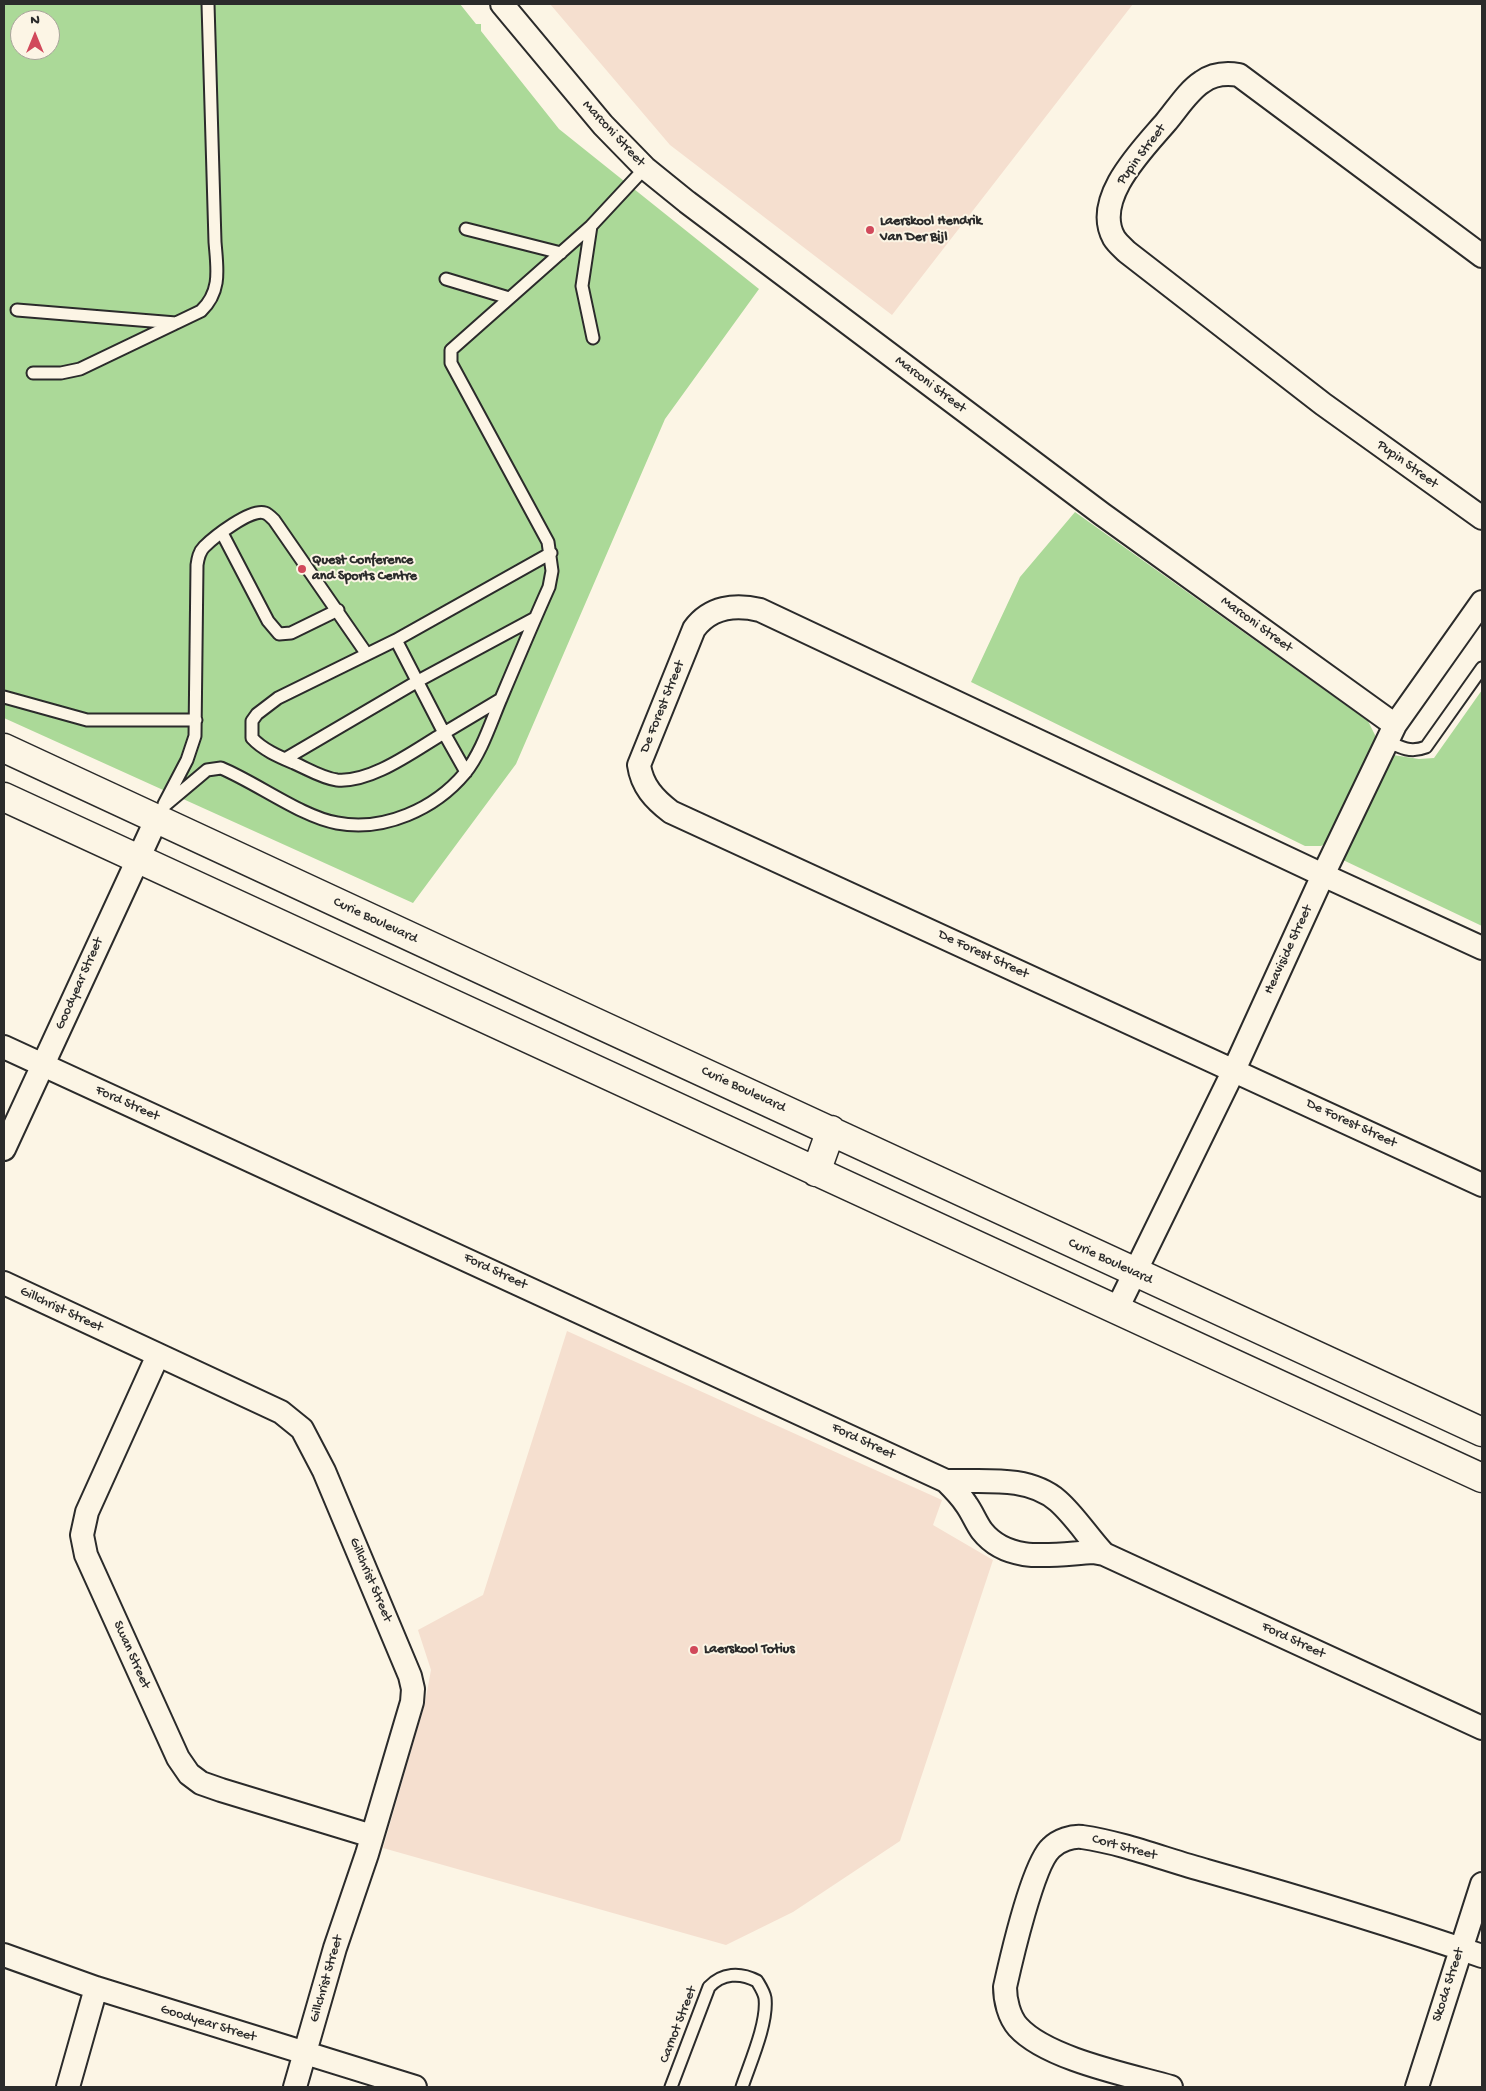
<!DOCTYPE html>
<html>
<head>
<meta charset="utf-8">
<style>
  body { margin:0 }
  #map { position:relative; width:1486px; height:2091px; overflow:hidden; background:#fcf5e5; font-family:"Gochi Hand",sans-serif }
  canvas { display:block }
  .frame { position:absolute; inset:0; border:5px solid #2b2b2b; pointer-events:none }
  .north { position:absolute; left:10px; top:10px; width:50px; height:50px; box-sizing:border-box; background:#fcf5e5; border:1px solid #a8a49b; border-radius:50%; rotate:0deg; font-size:14px; font-weight:700; line-height:20px; text-align:center; color:#2b2b2b }
  .north::after { content:''; display:block; margin:auto; width:18px; height:22px; background:#d1495b; clip-path:polygon(50% 0,100% 100%,50% 72%,0 100%) }
</style>
</head>
<body>
<div id="map">
<canvas width="1486" height="2091"></canvas>
<div class="frame"></div>
<div class="north">N</div>
</div>
<script>
const g = document.querySelector('canvas').getContext('2d');
g.lineJoin = 'round';
function fill(path, color) { g.fillStyle = color; g.fill(path, 'evenodd'); }
function stroke(path, color, width, dash) { g.strokeStyle = color; g.lineWidth = width; g.lineCap = dash ? 'butt' : 'round'; g.setLineDash(dash || []); g.stroke(path); }
function label(font, color, halo, rows, align = 'center') {
  g.font = font + ' "Gochi Hand",sans-serif'; g.lineWidth = 4; g.setLineDash([]); g.textBaseline = 'middle'; g.strokeStyle = halo; g.fillStyle = color; for (const [text, x, y, turn = 0] of rows) {
    g.save(); g.translate(x, y); g.rotate((+turn || 0) * Math.PI / 180); g.textAlign = isNaN(turn) ? turn : align; if (halo) g.strokeText(text, 0, 0); g.fillText(text, 0, 0); g.restore();
  }
}
fill(new Path2D(`
  M550,4H1133L892,315L670,145Z
  M567,1331L942,1500L933,1525L993,1560L900,1841L793,1912L726,1945L383,1848L425,1703L431,1670L418,1630L483,1595Z`), '#f5dfcf');
fill(new Path2D(`
  M4,4H460L476,24H481V31L559,129L759,289L665,419L516,764L413,903L4,718ZM20,20H50V50H20Z
  M1075,512L1368,721L1375,735L1376,746L1333,839L1321,846H1305L971,682L1020,577Z
  M1482,690V926L1343,860L1393,755L1419,759L1434,758Z`), '#abd998');
const lane = new Path2D(`
  M591,226L582,286L593,338
  M466,229L561,253
  M446,279L509,298
  M17,310L176,323
  M33,373H61L80,369L201,311C222,291 217,268 215,242L208,4
  M222,533L268,621L279,634L291,633L338,610
  M396,640L444,733C415,750 372,783 337,780C322,778 308,769 294,763C280,757 263,750 252,738V721L257,714L278,698L396,640L551,553
  M4,697L87,720H196
  M1387,741C1401,748 1411,753 1426,747L1482,668
  M285,759L418,681L535,618
  M466,772L444,733L501,699
  M164,804L187,760L195,736L197,565C198,558 199,552 204,547C214,537 251,508 265,513C268,514 272,518 274,520L366,653
  M163,807L207,770L221,768C257,783 302,817 337,823C384,832 435,809 465,773C481,753 490,725 500,701C516,663 532,625 549,587L552,571L548,542L451,363V350L591,226L645,168
  M671,2087L709,1987C722,1973 740,1972 757,1981C760,1986 764,1992 765,1998C768,2023 750,2063 742,2087`);
const street = new Path2D(`
  M502,4L603,125L645,168L687,202L1102,514L1395,725
  M1482,256L1239,75C1227,73 1213,74 1202,82C1188,91 1177,109 1166,122C1143,149 1092,199 1114,238C1117,243 1123,248 1127,252L1323,404L1482,518
  M1482,948L1323,875L760,610C735,604 710,607 694,629L639,765C642,786 654,799 671,812L1482,1185
  M4,1047L946,1481C953,1488 961,1496 966,1504C972,1512 976,1523 982,1531C1009,1565 1055,1554 1093,1552L1104,1554L1482,1728
  M4,1149L157,818
  M4,1283L281,1412L302,1429L324,1471L410,1676L413,1689L412,1702L367,1854L335,1948L295,2087
  M1116,1311L1234,1070L1323,875L1395,725L1482,602
  M158,1355L87,1512L82,1535L86,1555L178,1758L189,1774L201,1783L221,1790L372,1836
  M946,1481C983,1482 1028,1475 1058,1501C1075,1516 1088,1537 1104,1554
  M4,1955L96,1988L415,2087
  M68,2087L96,1988
  M1171,2087C1129,2075 1047,2059 1018,2027C1009,2017 1005,2000 1005,1987C1011,1960 1033,1864 1051,1848C1059,1840 1072,1836 1082,1837C1124,1843 1166,1860 1207,1871C1299,1897 1392,1925 1482,1956
  M1417,2087L1482,1884`);
const secondary = new Path2D(`
  M4,748C497,975 988,1208 1482,1432
  M4,797L1482,1478
  M816,1172L831,1130`);
stroke(lane, '#2b2b2b', 15);
stroke(street, '#2b2b2b', 26);
stroke(secondary, '#2b2b2b', 31);
stroke(lane, '#fcf5e5', 11);
stroke(street, '#fcf5e5', 22);
stroke(secondary, '#fcf5e5', 28);
for (const [x, y, r, color] of [
  [870,230,5,"#d1495b"],
  [302,569,5,"#d1495b"],
  [694,1650,5,"#d1495b"]
]) { const dot = new Path2D(); dot.arc(x, y, r, 0, 2 * Math.PI); g.fillStyle = color; g.fill(dot); stroke(dot, '#fcf5e5', 2); }
label('14px', '#2b2b2b', '#fcf5e5', [
  ["Marconi Street",613,134,47],
  ["Pupin Street",1142,155,-53],
  ["Marconi Street",930,385,37],
  ["Pupin Street",1407,465,36],
  ["Marconi Street",1256,625,36],
  ["De Forest Street",663,707,-68],
  ["Curie Boulevard",375,921,25],
  ["Heaviside Street",1289,950,-65],
  ["De Forest Street",983,955,25],
  ["Goodyear Street",80,984,-66],
  ["Curie Boulevard",743,1090,25],
  ["Ford Street",127,1104,24],
  ["De Forest Street",1351,1124,25],
  ["Curie Boulevard",1110,1262,25],
  ["Ford Street",495,1272,25],
  ["Gillchrist Street",61,1310,25],
  ["Ford Street",863,1442,25],
  ["Gillchrist Street",370,1580,67],
  ["Ford Street",1293,1641,25],
  ["Swan Street",131,1655,66],
  ["Cort Street",1124,1848,15],
  ["Gillchrist Street",327,1979,-74],
  ["Skoda Street",1449,1985,-72],
  ["Goodyear Street",208,2024,17],
  ["Carnot Street",679,2025,-69]
]);
label('bold 14px', '#2b2b2b', '#fcf5e5', [
  ["Laerskool Hendrik",880,222],
  ["Van Der Bijl",880,238],
  ["Quest Conference",312,561],
  ["and Sports Centre",312,577],
  ["Laerskool Totius",704,1650]
], 'left');
</script>
</body>
</html>
